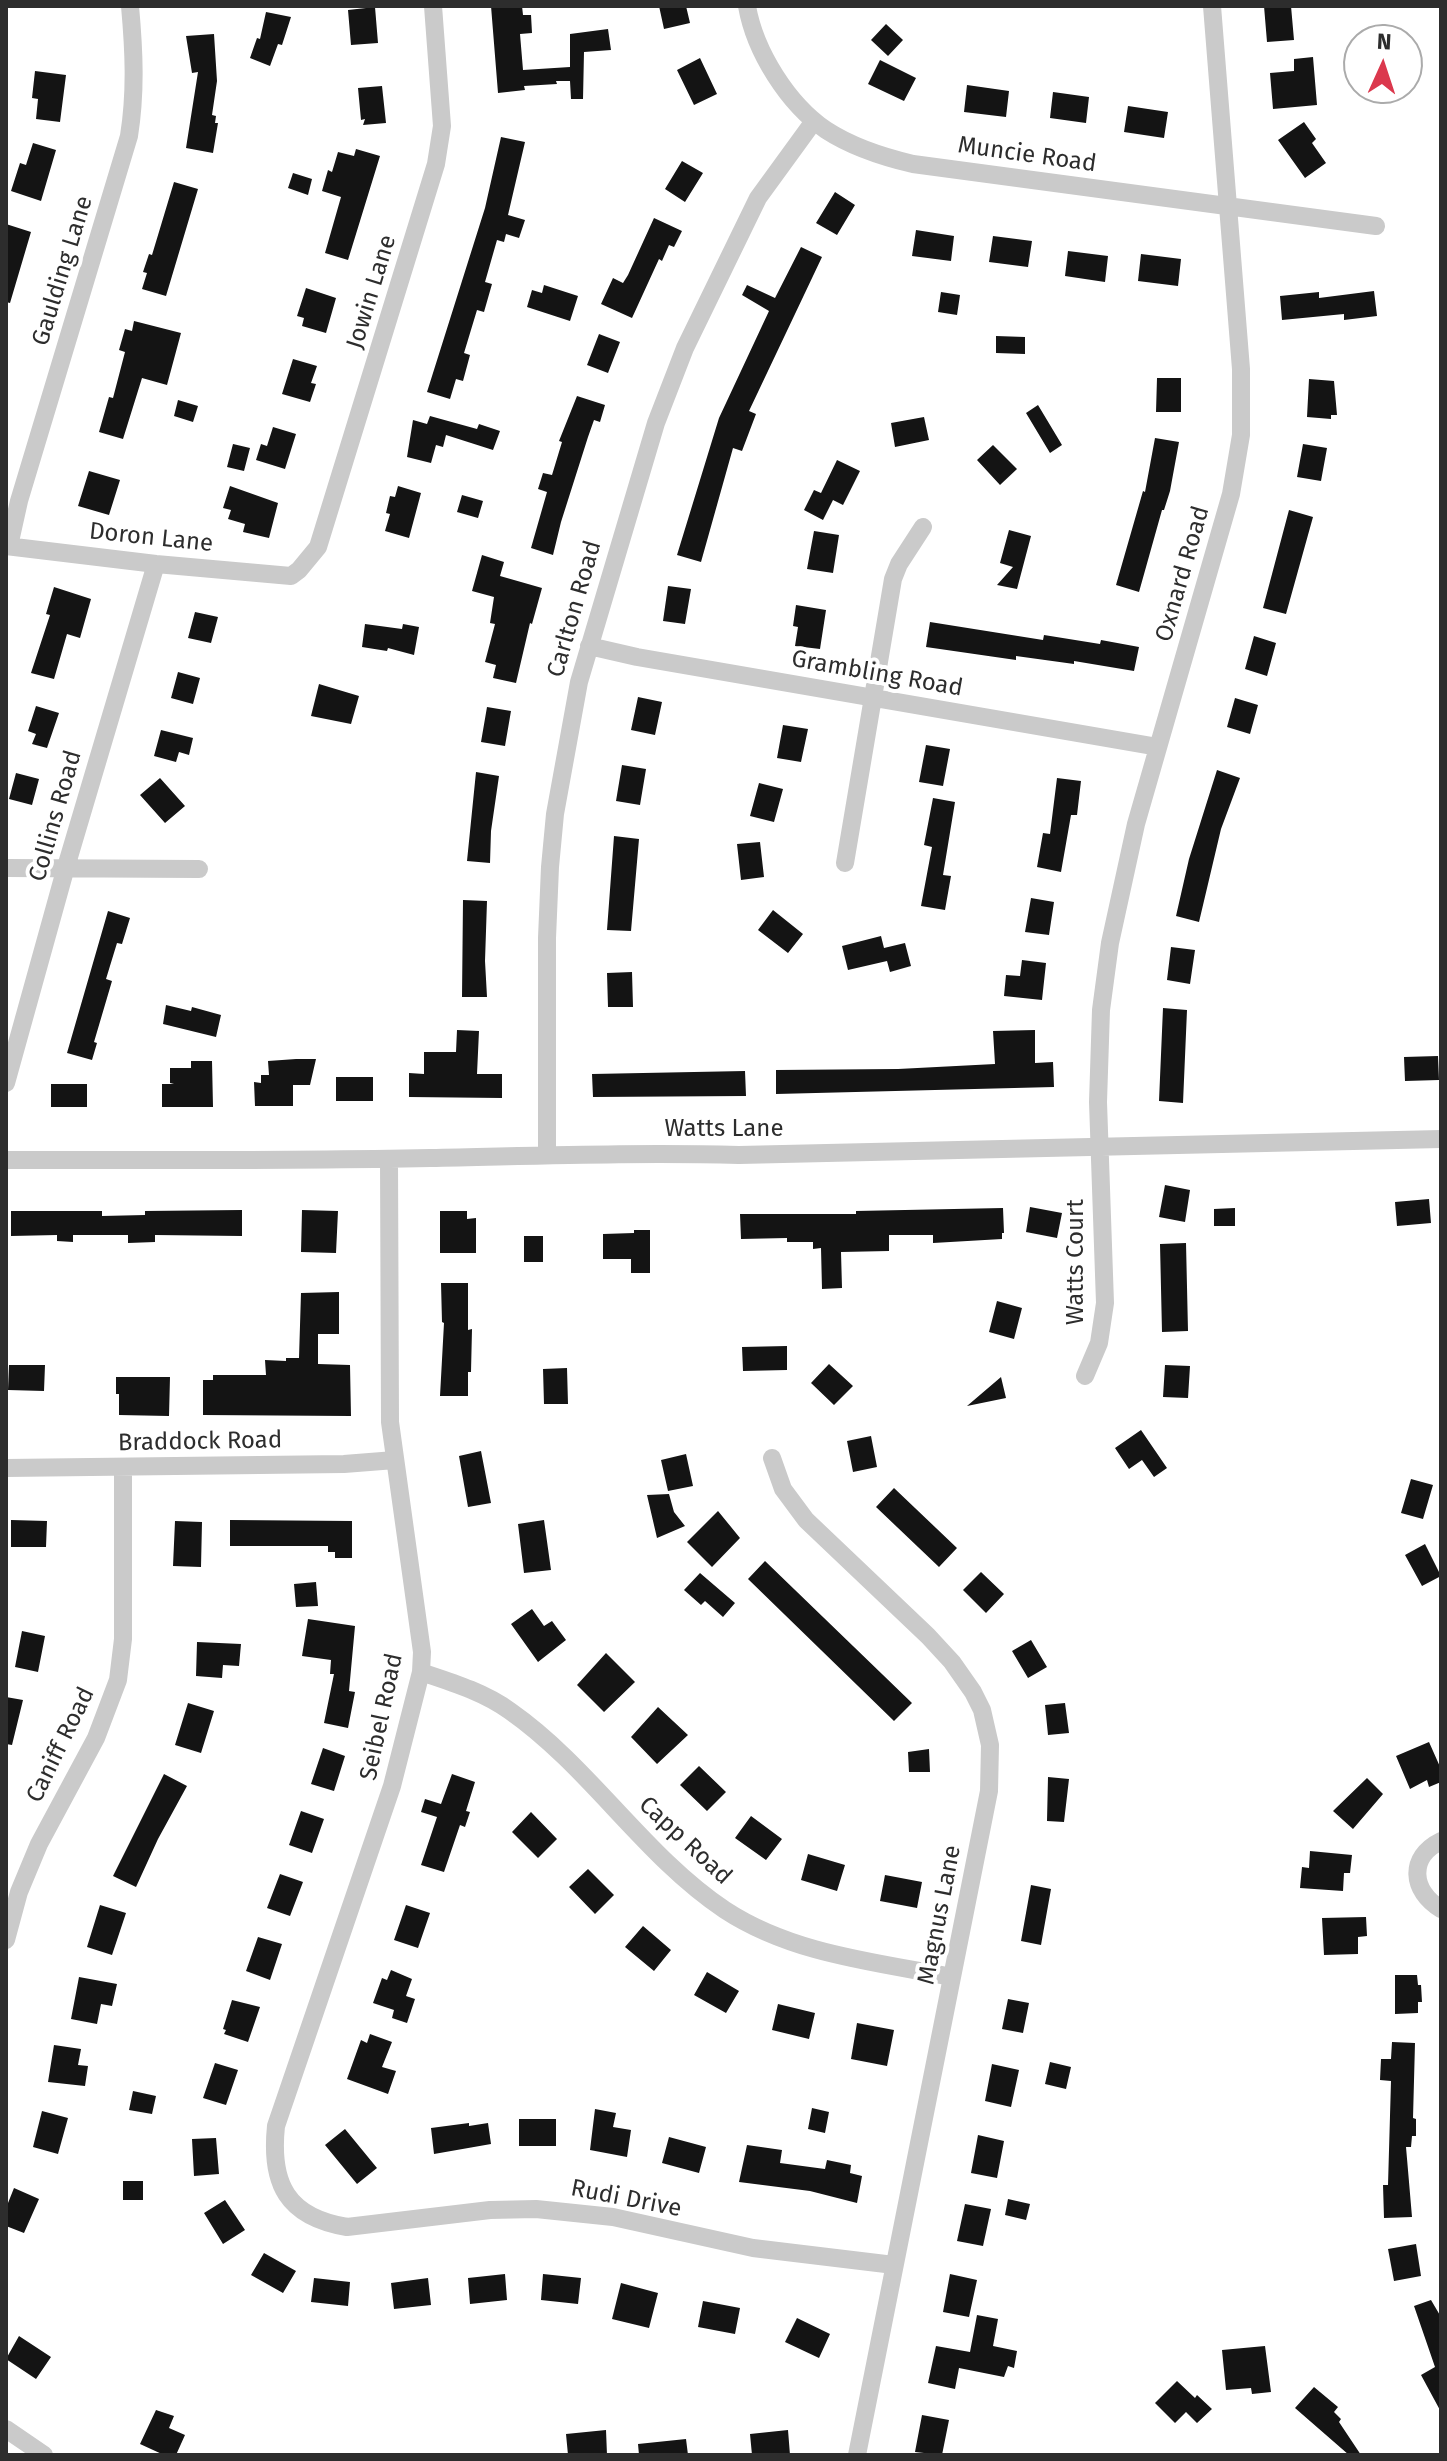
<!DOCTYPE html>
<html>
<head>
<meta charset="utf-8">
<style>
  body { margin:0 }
  #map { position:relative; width:1447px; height:2461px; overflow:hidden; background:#fff; font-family:"Fira Sans",sans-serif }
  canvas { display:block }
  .frame { position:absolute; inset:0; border:8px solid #2d2d2d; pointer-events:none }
  .north { position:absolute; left:1343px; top:24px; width:80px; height:80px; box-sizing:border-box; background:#fff; border:2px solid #ababab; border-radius:50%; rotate:3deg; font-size:22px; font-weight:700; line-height:32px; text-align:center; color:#2d2d2d }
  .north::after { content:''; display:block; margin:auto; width:28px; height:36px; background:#db384d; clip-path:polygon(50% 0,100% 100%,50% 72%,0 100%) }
</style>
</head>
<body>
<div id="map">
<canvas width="1447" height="2461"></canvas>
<div class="frame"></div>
<div class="north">N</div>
</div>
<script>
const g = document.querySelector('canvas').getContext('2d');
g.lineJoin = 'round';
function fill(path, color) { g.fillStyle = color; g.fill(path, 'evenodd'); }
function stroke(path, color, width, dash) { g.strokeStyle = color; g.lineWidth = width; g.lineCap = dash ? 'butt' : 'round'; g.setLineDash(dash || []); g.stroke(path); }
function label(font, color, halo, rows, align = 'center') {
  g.font = font + ' "Fira Sans",sans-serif'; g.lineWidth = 8; g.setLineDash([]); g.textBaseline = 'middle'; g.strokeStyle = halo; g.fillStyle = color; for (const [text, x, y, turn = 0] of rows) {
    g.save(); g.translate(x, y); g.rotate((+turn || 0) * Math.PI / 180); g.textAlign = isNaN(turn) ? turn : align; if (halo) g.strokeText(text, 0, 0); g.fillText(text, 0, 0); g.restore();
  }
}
fill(new Path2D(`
  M491,6H522L523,15H531L532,33L520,34L523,70L570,67V34L608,29L611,50L584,52L583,99H571L570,81H556L557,84L524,86L525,90L498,93Z
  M659,6H686L690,23L664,29Z
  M1264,6H1291L1294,40L1267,42Z
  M375,7L378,43L351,45L348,10Z
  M266,12L291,17L282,45L278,44L270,66L250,58L257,38L260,39Z
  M886,24L903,40L888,56L871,40Z
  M214,34L217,81L212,115L216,116L215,123H218L213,153L186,148L198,72L192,73L186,36Z
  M1313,57L1317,105L1273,109L1270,73L1294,71V59Z
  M700,58L717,94L694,105L677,70Z
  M880,60L916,78L904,101L868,84Z
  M35,71L66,75L60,122L36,119L38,99L32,98Z
  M967,85L1009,91L1006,117L964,112Z
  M382,86L386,123L363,125L365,119L361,120L358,88Z
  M1053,92L1089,97L1086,123L1050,118Z
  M1128,106L1168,112L1164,138L1124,132Z
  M1304,122L1316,139L1312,143L1326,163L1305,178L1278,140Z
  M501,137L525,142L508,215L525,220L519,238L506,234L504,242L497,240L485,282L492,284L484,312L477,310L464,353L470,355L463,381L456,379L450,399L427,392L485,208Z
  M33,143L56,150L41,201L11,191L20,163L26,165Z
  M356,149L380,156L348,260L325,253L341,197L322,191L328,170L332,172L338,152L354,156Z
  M682,161L703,173L685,202L665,189Z
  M293,173L312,179L308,195L288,188Z
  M174,182L198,189L166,296L142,289L147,273L143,272L149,254L152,255Z
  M835,192L855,205L837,235L816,223Z
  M654,218L682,231L674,247L669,245L662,261L659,259L632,318L601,304L613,278L623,283L628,275Z
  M6,224L31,232L10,303L6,302Z
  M916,230L954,236L951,261L912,256Z
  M993,236L1032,241L1028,267L989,262Z
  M801,247L822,257L749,411L756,414L742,451L733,448L701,562L677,555L719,418L769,311L742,295L747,285L775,298Z
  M1068,251L1108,256L1105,282L1065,276Z
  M1141,254L1181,259L1178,286L1138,281Z
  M544,285L578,296L570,321L527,307L532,290L542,293Z
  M306,288L336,298L326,333L302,326L304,318L297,316Z
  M1374,291L1377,316L1344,320V314L1282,320L1280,296L1319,292V298Z
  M941,292L960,295L957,315L938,312Z
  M134,321L181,333L167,385L142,378L123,439L99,432L109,397L113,398L125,352L119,350L125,329L132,331Z
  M599,334L620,342L608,373L587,365Z
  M996,336L1025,337V354L996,353Z
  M293,359L317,366L311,383L316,384L310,402L282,394Z
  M1157,378H1181V412H1156Z
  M1309,379L1334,381L1337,415H1331V419L1307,417Z
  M577,396L605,405L600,422L594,420L588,437L561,522L553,555L531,548L547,492L538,489L543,473L552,475L562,442L559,441Z
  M178,400L198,406L193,422L174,416Z
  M1038,405L1062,445L1050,453L1026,413Z
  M430,416L477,429L479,424L500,431L493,450L446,435L443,447L436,445L431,463L407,457L413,420L427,424Z
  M924,417L929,440L895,447L891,423Z
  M273,427L296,434L285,469L256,460L261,444L267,446Z
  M1155,438L1179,442L1170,491L1164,510H1162L1139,592L1116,585L1143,491L1145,492Z
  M233,444L250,448L244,471L227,467Z
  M1303,444L1327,448L1321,481L1297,477Z
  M993,445L1017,469L1000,485L977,460Z
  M837,460L860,471L843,505L833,500L823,520L804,510L814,490L821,493Z
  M89,471L120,480L109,515L78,506Z
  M230,486L278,503L269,538L243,532L245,524L228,519L231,510L223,508Z
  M398,486L421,493L409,538L385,531L390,514L386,513L390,496L395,497Z
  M462,495L483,501L478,518L457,512Z
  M1289,510L1313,517L1286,614L1263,608Z
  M1009,530L1031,536L1017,589L997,585L1013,567L1000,563Z
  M814,531L839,535L833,573L807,569Z
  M482,555L504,562L500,576L542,588L532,624L530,623L516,683L493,678L496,665L485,662L495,624L490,623L494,597L472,591Z
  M668,586L691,589L685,624L663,621Z
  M54,587L91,599L80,638L67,634L54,679L31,673L50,615L46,614Z
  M796,605L826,610L820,649L795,646L798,627L793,626Z
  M195,612L218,617L211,643L188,638Z
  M930,622L1043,640L1044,635L1100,644L1101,640L1139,647L1134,671L1074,661V664L1016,656V660L926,647Z
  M365,624L402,629L403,624L419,627L414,655L388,648L387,651L362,647Z
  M1254,636L1276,643L1267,676L1245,669Z
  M178,672L200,678L193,704L171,698Z
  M319,684L359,696L351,724L311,716Z
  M638,697L662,702L655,735L631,730Z
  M1235,698L1258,705L1250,734L1227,727Z
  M36,706L59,713L47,748L32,744L36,734L28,731Z
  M487,707L511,711L505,746L481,742Z
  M783,725L808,729L801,762L777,758Z
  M161,730L193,738L189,755L179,752L176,762L154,756Z
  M926,745L950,749L943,786L919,782Z
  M622,765L646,769L640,805L616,801Z
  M1217,770L1240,778L1221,829L1199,922L1176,916L1189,859Z
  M476,772L499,776L491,831L490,863L467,861Z
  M16,773L39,779L32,805L9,799Z
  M160,778L185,806L165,823L140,795Z
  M1057,778L1081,781L1077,815H1071L1061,872L1037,867L1043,833L1050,834Z
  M759,783L783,789L774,822L750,816Z
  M933,798L955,802L943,875L951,876L945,910L921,906L932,847L924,845Z
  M614,836L639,839L631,931L607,930Z
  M760,842L764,877L741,880L737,844Z
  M1031,898L1054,902L1049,935L1025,932Z
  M463,900L487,901L485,961L487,997H462Z
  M773,910L803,934L788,953L758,930Z
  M108,911L130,918L122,944L117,943L106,979L112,981L94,1042L97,1043L92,1060L67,1053Z
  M881,936L884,948L905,943L911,966L890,972L887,961L848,970L842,946Z
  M1171,947L1195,950L1190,984L1167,980Z
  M1022,960L1046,963L1042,1000L1004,996L1006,975L1020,976Z
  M632,972L633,1007H608L607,973Z
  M166,1005L191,1011L192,1007L221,1015L216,1037L163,1024Z
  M1163,1008L1187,1010L1183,1103L1159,1101Z
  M457,1030L479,1031L477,1074H502V1098L409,1097V1073L424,1074V1052H456Z
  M1035,1030V1063L1053,1062L1054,1087L776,1094V1070L898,1069L995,1064L993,1031Z
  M1438,1056L1439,1080L1405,1081L1404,1057Z
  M296,1059H316L310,1085H293V1106H255L254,1082L261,1083V1075H269L268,1061Z
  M191,1061H212L213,1107H162V1084H174L170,1083V1068H191Z
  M745,1071L746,1096L593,1097L592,1074Z
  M336,1077H373V1101H336Z
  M51,1084H87V1107H51Z
  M1165,1185L1190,1190L1185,1222L1159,1217Z
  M1429,1199L1431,1223L1397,1226L1395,1202Z
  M1030,1207L1062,1213L1057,1238L1026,1232Z
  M1003,1208L1004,1233H1002V1239L933,1243V1235H889V1251L841,1252L842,1288L822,1289L821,1248L813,1249V1242H787V1238L741,1239L740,1214H856V1211Z
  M1235,1208V1226H1214V1209Z
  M242,1210V1236L155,1235V1242L128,1243V1235H73V1242L57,1241V1235L11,1236V1211H102V1216L145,1215V1211Z
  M302,1210L338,1211L336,1253L301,1252Z
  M440,1211H467V1219L476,1218V1253H440Z
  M634,1230H650V1273H631V1259H603V1234L634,1233Z
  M524,1236H543V1262H524Z
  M1186,1243L1188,1331L1162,1332L1160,1244Z
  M441,1283H468V1330L472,1329L471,1372H468V1396H440L444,1323L442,1322Z
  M339,1292V1334H318V1364L350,1365L351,1416L203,1415V1380H213V1375H266L265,1360L286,1361V1358H299L301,1293Z
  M997,1301L1022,1308L1014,1339L989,1332Z
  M787,1346V1370L743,1371L742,1347Z
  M829,1364L853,1386L834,1405L811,1383Z
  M9,1365H45L44,1391L8,1390Z
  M1165,1365L1190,1366L1188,1398L1163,1397Z
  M567,1368L568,1404H544L543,1369Z
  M116,1377H170L169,1416L119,1415V1394H116Z
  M1001,1377L1006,1398L967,1406Z
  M1141,1430L1167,1468L1154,1477L1142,1460L1129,1469L1115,1448Z
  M871,1436L877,1467L853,1472L847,1441Z
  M481,1451L491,1503L468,1507L459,1456Z
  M686,1454L693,1486L668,1491L661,1460Z
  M1411,1479L1433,1485L1423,1519L1401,1513Z
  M894,1488L957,1548L939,1567L876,1507Z
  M669,1494L674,1512L685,1526L657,1538L647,1495Z
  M718,1511L740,1538L712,1567L687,1542Z
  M11,1520L47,1521L46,1547H11Z
  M230,1520L352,1521V1558H335V1552H328V1546H230Z
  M544,1520L551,1570L524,1573L518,1524Z
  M175,1521L202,1522L201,1567L173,1566Z
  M1425,1544L1441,1576L1422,1586L1405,1555Z
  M765,1561L912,1703L894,1721L748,1579Z
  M981,1572L1004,1594L986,1613L963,1590Z
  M700,1573L735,1603L723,1617L705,1601L701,1605L684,1590Z
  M316,1582L318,1606L296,1607L294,1584Z
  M532,1609L544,1626L552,1621L566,1640L538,1662L511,1624Z
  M308,1619L355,1626L349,1691L355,1692L348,1728L324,1723L334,1674H330L331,1660L302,1656Z
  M22,1631L45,1636L38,1672L15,1667Z
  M1031,1640L1047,1667L1028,1678L1012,1651Z
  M197,1642L241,1644L239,1666L223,1665L222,1678L196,1676Z
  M606,1653L635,1682L604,1712L577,1685Z
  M6,1697L23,1700L12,1745L6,1744Z
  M188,1703L214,1711L201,1753L175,1745Z
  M1065,1703L1069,1733L1048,1735L1045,1705Z
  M658,1707L688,1735L657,1764L631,1737Z
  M1429,1742L1441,1769V1782L1429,1787L1427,1780L1410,1789L1396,1756Z
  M323,1748L345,1756L334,1791L311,1784Z
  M929,1749L930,1772H909L908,1752Z
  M699,1766L726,1792L707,1811L680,1785Z
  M164,1774L187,1786L158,1839L136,1887L113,1876Z
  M452,1774L475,1782L466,1811L470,1812L465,1827L460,1825L444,1872L421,1865L437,1817L421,1812L425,1799L441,1804Z
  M1048,1777L1069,1779L1064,1822L1047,1821Z
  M1367,1778L1383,1794L1353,1829L1333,1811Z
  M301,1811L324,1819L312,1853L289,1845Z
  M531,1812L557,1839L538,1858L512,1832Z
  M751,1816L782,1839L766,1860L735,1838Z
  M1310,1851L1352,1855L1350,1873H1344L1343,1891L1300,1888L1302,1867L1309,1868Z
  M808,1854L845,1865L837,1891L801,1880Z
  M588,1869L614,1895L595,1914L569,1887Z
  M280,1874L303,1882L290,1916L267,1908Z
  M885,1875L922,1882L917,1908L880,1901Z
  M1031,1885L1051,1889L1041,1945L1021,1941Z
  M100,1905L126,1913L112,1955L87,1947Z
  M406,1905L430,1913L418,1948L394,1940Z
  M1366,1917L1367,1936L1358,1937V1954L1324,1955L1322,1918Z
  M643,1926L671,1950L654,1971L625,1947Z
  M258,1937L282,1944L270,1980L246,1971Z
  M391,1970L412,1979L406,1996L415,1999L407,2023L392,2018L394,2010L373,2003L382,1978L387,1980Z
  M707,1972L739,1991L726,2013L694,1995Z
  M1395,1975H1417L1418,1985H1421L1422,2002H1418V2013L1395,2014Z
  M79,1977L117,1984L112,2006L101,2004L97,2024L71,2019Z
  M1008,1999L1029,2003L1023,2033L1002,2029Z
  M232,2000L260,2007L248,2042L224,2034L226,2030L223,2029Z
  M778,2004L815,2013L809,2039L772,2030Z
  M857,2023L894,2030L887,2066L851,2059Z
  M370,2034L392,2042L382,2067L396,2071L388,2094L347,2079L361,2040L367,2043Z
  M1392,2042L1415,2043L1413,2118L1416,2119V2136H1412L1411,2147H1406L1412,2217L1384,2218L1383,2185H1388L1391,2081L1380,2080L1381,2059H1391Z
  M54,2045L81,2049L78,2065L88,2066L85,2086L48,2082Z
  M1050,2062L1071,2067L1066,2089L1045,2084Z
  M215,2063L238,2070L226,2105L203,2098Z
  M992,2064L1019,2070L1011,2107L985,2101Z
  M133,2091L156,2096L152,2114L129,2110Z
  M812,2108L829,2112L825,2133L808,2129Z
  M595,2109L616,2113L613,2127L631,2130L627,2157L590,2150Z
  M42,2111L68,2118L58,2154L33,2147Z
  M519,2119H556V2146H519Z
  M469,2123V2126L488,2123L491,2144L434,2154L431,2128Z
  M345,2129L377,2168L357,2184L325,2145Z
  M978,2135L1004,2141L997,2178L971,2173Z
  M669,2137L706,2147L699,2173L662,2163Z
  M216,2138L219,2174L194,2176L192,2139Z
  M747,2145L782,2150L780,2163L825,2169L827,2160L851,2165L850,2173L862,2176L857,2203L810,2191L739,2182Z
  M123,2181H143V2200H123Z
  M14,2188L39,2199L24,2233L6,2226V2208Z
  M1008,2199L1030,2204L1026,2220L1005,2215Z
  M225,2200L245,2230L223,2244L204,2213Z
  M965,2204L991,2209L983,2246L957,2241Z
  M1416,2244L1421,2276L1394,2281L1388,2249Z
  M264,2253L296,2271L283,2293L251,2275Z
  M505,2274L507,2300L470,2304L468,2278Z
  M543,2274L581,2278L578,2304L541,2300Z
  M950,2274L977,2280L969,2317L943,2312Z
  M314,2278L350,2282L348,2306L311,2302Z
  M428,2278L431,2305L394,2309L391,2283Z
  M621,2283L658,2293L649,2328L612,2319Z
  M1431,2300L1441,2317V2412L1421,2375L1435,2367L1414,2306Z
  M703,2301L740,2308L735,2334L698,2327Z
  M977,2315L998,2319L993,2346L1017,2351L1014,2368L1008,2366L1004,2377L959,2368L955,2389L928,2383L936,2346L970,2352Z
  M797,2318L830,2334L819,2358L785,2342Z
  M19,2336L51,2357L36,2379L6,2359Z
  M1265,2346L1271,2392L1252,2394L1251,2388L1226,2390L1222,2350Z
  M1177,2381L1195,2398L1197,2395L1212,2409L1197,2423L1186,2412L1175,2423L1155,2403Z
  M1314,2387L1338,2407L1334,2412L1341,2419L1339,2422L1361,2455H1349L1295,2408Z
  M156,2410L174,2416L169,2428L185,2435L176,2455H164L140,2444Z
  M922,2415L949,2420L942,2455L915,2452Z
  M606,2430L607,2455H568L566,2434Z
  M788,2430L790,2455H752L750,2434Z
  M686,2439L688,2455H639L638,2444Z`), '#141414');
stroke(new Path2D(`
  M747,6C755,52 788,104 826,130C852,147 883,157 913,164L1376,226
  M6,546L156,564L291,576L299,570L318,547L436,164L442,126L433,6
  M9,546L19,501L129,136C136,92 134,50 130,6
  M589,646L637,657L1158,747
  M845,863L893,579L899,564L923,527
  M6,868L199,869
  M6,1083L66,867L156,564
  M547,1153V938L550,867L555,814L579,682L656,423L685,348L758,198L814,121
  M389,1159L390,1422L422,1652L421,1672L392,1786L276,2126C270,2184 287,2217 347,2227L490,2210L536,2209L613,2217L753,2248L894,2265
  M6,1160C147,1160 289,1161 430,1158C533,1156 636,1152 739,1155L1441,1139
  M1085,1376L1099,1343L1105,1303L1098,1102L1101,1010L1110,943L1136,824L1231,494L1241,435V369L1212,6
  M772,1458L783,1489L806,1520L928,1636L952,1662L973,1692L982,1710L990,1745L989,1791L857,2455
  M6,1468L344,1464L395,1460
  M421,1672C451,1682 484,1692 510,1711C590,1767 644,1856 725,1910C792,1954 875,1962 952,1977
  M1441,1841C1408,1857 1411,1891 1441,1909
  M6,1940L19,1892L39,1844L96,1738L118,1680L123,1639V1468
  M6,2429L44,2455`), '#cacaca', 18);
label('24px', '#2d2d2d', '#fff', [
  ["Muncie Road",1027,155,8],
  ["Gaulding Lane",63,271,-73],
  ["Jowin Lane",372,292,-73],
  ["Doron Lane",151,538,6],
  ["Oxnard Road",1183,574,-74],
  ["Carlton Road",575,609,-74],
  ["Grambling Road",877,674,10],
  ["Collins Road",56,816,-74],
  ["Watts Lane",724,1129],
  ["Watts Court",1076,1262,-90],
  ["Braddock Road",200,1442,-1],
  ["Seibel Road",382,1717,-78],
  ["Caniff Road",61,1745,-64],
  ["Capp Road",685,1841,43],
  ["Magnus Lane",940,1915,-79],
  ["Rudi Drive",626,2199,11]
]);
</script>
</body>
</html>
